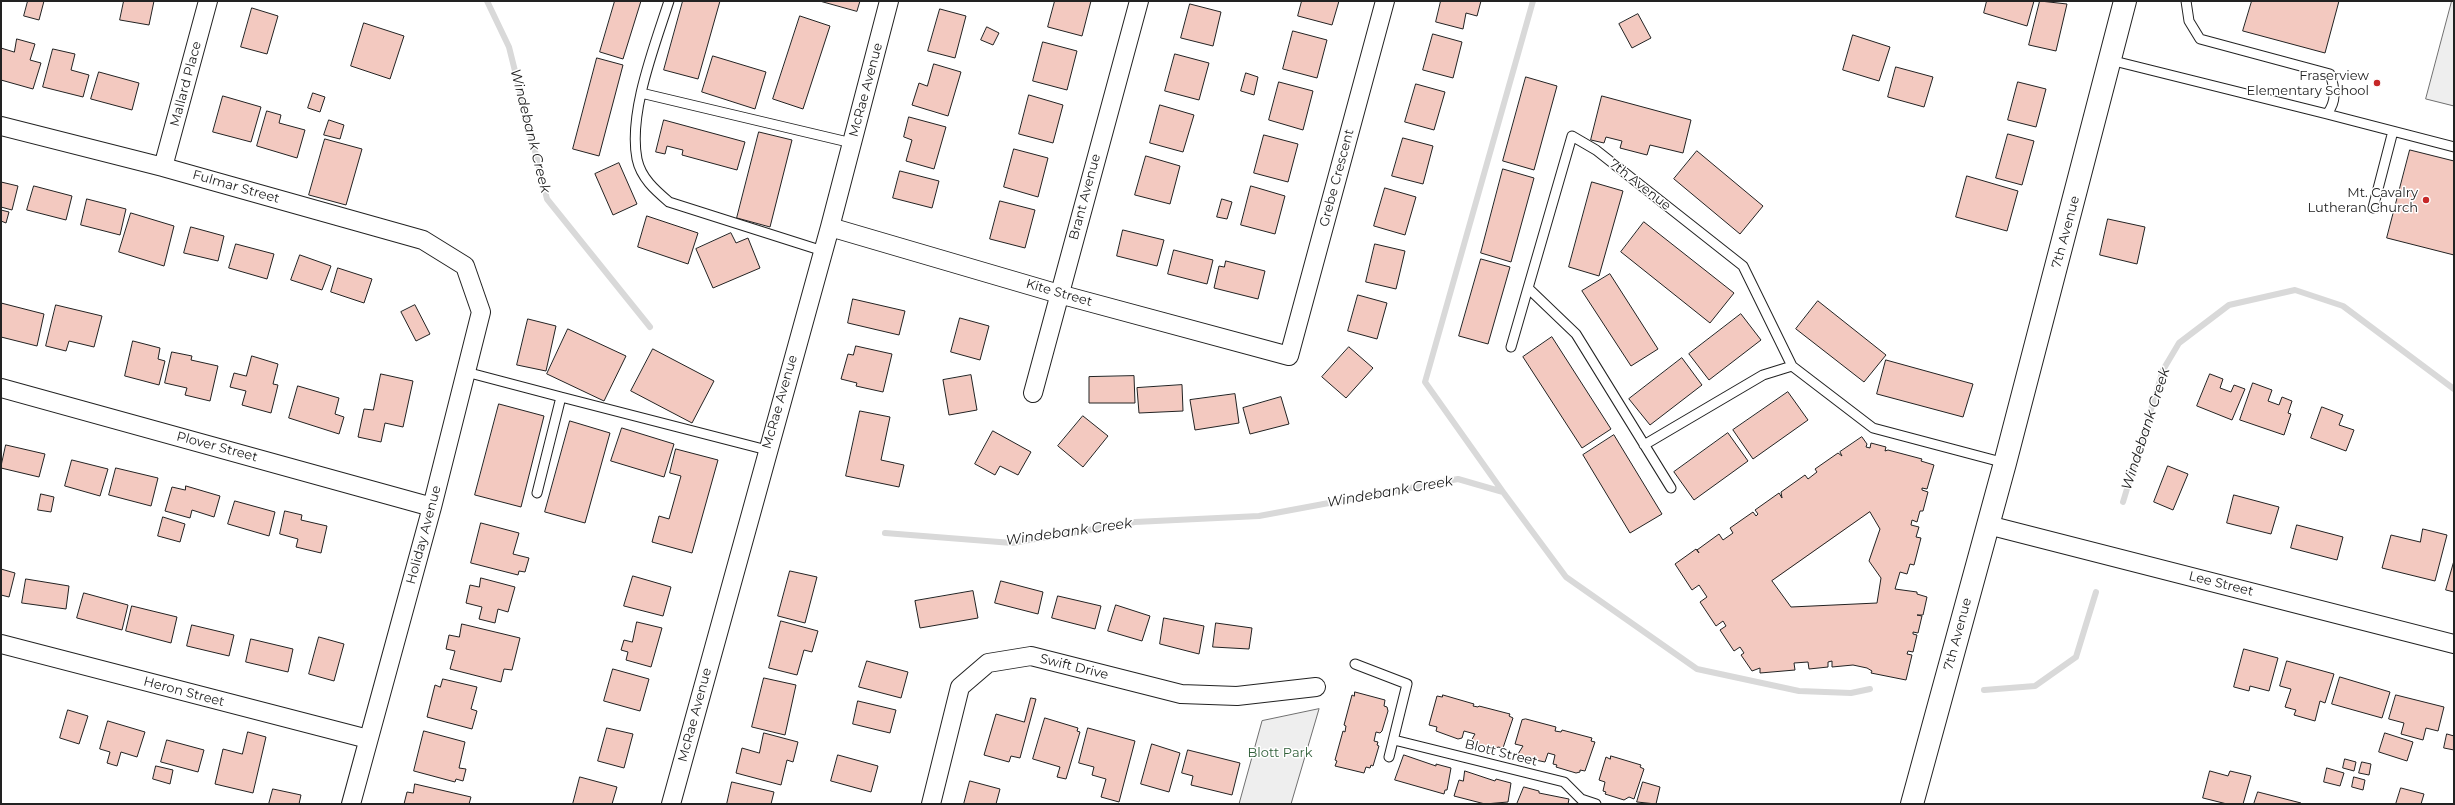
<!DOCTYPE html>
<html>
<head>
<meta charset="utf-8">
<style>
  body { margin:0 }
  #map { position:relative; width:2455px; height:805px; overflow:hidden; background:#fff; font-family:Montserrat,sans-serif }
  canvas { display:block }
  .frame { position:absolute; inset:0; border:2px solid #222; pointer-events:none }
</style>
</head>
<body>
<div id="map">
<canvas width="2455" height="805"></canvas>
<div class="frame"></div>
</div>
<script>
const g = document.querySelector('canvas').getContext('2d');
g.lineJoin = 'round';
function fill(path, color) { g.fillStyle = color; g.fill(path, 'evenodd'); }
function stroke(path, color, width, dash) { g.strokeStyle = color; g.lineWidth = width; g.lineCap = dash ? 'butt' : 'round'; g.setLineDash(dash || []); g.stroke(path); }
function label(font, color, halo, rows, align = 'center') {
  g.font = font + ' Montserrat,sans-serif'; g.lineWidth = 3; g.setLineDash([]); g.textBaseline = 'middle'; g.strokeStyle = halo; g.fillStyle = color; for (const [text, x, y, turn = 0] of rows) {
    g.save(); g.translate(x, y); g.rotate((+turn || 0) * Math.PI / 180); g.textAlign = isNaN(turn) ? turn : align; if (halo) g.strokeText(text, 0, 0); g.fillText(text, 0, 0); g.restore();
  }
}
const green = new Path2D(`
  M2452,1H2454V106L2426,99Z
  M1319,709L1291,804H1239L1262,721Z`);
fill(green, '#eee');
stroke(green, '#6f6f6f', 1);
stroke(new Path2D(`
  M487,1L509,47L547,199L650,327
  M1503,492L1425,382L1533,1
  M2123,502L2163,370L2179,343L2229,305L2295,290L2343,306L2454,389
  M885,533L1012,543L1135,522L1259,516L1458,479L1503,492L1566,577L1697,669L1799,691L1851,693L1870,689
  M1984,690L2035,686L2076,657L2096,592`), '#d9d9d9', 6);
const building = new Path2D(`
  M28,1H44L39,20L24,16Z
  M124,1H154L149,25L120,20Z
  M615,1H641L623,59L600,52Z
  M683,1H720L698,79L664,70Z
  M820,1H860L857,11Z
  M1055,1H1091L1082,36L1048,27Z
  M1302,1H1339L1332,25L1298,16Z
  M1441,1H1481L1477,16L1466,13L1463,29L1436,22Z
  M1987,1H2034L2027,26L1984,13Z
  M2040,1L2067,4L2056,51L2029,45Z
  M2252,1H2339L2325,53L2243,31Z
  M1190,4L1221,12L1213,46L1181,38Z
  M252,8L278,16L267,54L241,47Z
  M940,9L966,16L955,58L928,51Z
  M1638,14L1651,38L1632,48L1619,24Z
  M800,16L830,26L803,109L773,99Z
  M364,23L404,36L390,79L351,66Z
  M987,27L999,33L993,45L981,40Z
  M1293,31L1327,40L1317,78L1283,69Z
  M1433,34L1462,42L1453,78L1423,70Z
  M1853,35L1890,47L1879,81L1843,70Z
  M17,39L35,44L30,60L41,63L33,89L1,80V48L14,52Z
  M1043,42L1077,51L1067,90L1033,81Z
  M53,49L75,54L71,70L89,75L83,97L43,87Z
  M1175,54L1209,63L1199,100L1165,91Z
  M713,56L766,72L755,109L702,92Z
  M597,58L623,65L599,156L573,149Z
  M934,64L961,72L948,116L912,105L919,83L927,86Z
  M1896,67L1933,77L1924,107L1888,97Z
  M99,72L139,83L132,110L91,99Z
  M1246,73L1258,77L1254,95L1241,91Z
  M1526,77L1557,86L1534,170L1503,161Z
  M1279,82L1313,91L1303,130L1269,120Z
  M2018,82L2046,89L2036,127L2008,120Z
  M1416,84L1445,92L1434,130L1405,122Z
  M313,93L325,97L320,112L308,108Z
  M1029,95L1063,105L1053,143L1019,134Z
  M223,96L261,107L251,142L213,132Z
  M1602,96L1691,120L1683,153L1650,145L1647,155L1620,148L1622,141L1606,137L1604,143L1591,140Z
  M1160,105L1194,115L1183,152L1150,143Z
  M267,111L281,115L279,123L305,130L297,158L257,146Z
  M909,117L946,127L934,169L906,161L912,140L904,137Z
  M329,120L344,125L340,139L324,135Z
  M664,120L745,142L737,170L682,155L683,150L667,146L665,154L656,152Z
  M759,132L792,140L770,227L737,218Z
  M2008,134L2034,141L2022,185L1996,178Z
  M1264,135L1298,144L1288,182L1254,173Z
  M1403,138L1433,146L1423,184L1392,176Z
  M325,139L362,149L346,205L309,195Z
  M1014,149L1048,158L1038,197L1004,187Z
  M2410,150L2454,161V255L2387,238Z
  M1697,151L1763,206L1740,234L1674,179Z
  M1146,156L1180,166L1170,204L1135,195Z
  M619,163L637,204L613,215L595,174Z
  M1503,169L1534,178L1511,262L1481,253Z
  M900,171L939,181L932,208L893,198Z
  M1967,176L2018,191L2007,231L1956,217Z
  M1,182L18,186L12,210L1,207Z
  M1592,182L1623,191L1599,276L1569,267Z
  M34,186L72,196L66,220L27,210Z
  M1251,186L1285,196L1275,234L1241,225Z
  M1385,188L1416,197L1405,235L1374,226Z
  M87,199L126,209L120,235L81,225Z
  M1222,199L1232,202L1227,219L1217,217Z
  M1000,201L1035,210L1025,248L990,239Z
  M1,210L9,212L6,223L1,221Z
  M131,213L174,226L164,266L119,252Z
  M647,216L698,233L688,264L638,247Z
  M2108,219L2145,227L2137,264L2100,255Z
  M1644,222L1734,293L1710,323L1621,252Z
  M191,227L224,236L218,261L184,253Z
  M1123,230L1164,240L1157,266L1117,256Z
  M731,233L736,243L748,238L760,268L713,288L696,249Z
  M236,244L274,254L267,279L229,268Z
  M1375,244L1405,251L1396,289L1366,282Z
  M1174,250L1213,260L1207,284L1168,274Z
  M300,255L331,266L322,290L291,280Z
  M1481,259L1510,267L1488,344L1459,336Z
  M1226,261L1265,271L1258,299L1214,288L1219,266L1224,267Z
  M338,268L372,279L364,303L331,292Z
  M1610,274L1658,349L1631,366L1582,291Z
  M1358,295L1387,303L1377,339L1348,331Z
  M853,299L905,311L899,335L848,323Z
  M1818,301L1886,355L1864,382L1796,329Z
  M1,303L44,314L37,346L1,337Z
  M56,305L102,316L94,347L69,341L66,351L46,346Z
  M415,305L430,334L416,341L401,312Z
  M1741,314L1761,340L1709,380L1689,354Z
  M960,318L989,326L980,360L951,352Z
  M528,319L556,326L546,371L517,365Z
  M568,329L626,356L604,401L547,374Z
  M1552,337L1611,429L1582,448L1523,357Z
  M133,341L160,348L158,359L165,361L159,385L125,376Z
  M856,346L892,354L883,392L856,386L857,383L841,379L848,354L853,355Z
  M1349,347L1373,368L1346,398L1322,377Z
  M653,349L714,381L692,423L631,391Z
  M172,352L192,356L191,360L218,366L210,401L185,395L187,388L165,383Z
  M252,356L278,364L273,384L278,385L271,413L242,405L246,391L230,387L234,373L246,376Z
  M1682,358L1702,385L1650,425L1629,399Z
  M1886,360L1973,384L1963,417L1877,394Z
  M381,374L413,381L403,427L385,423L381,442L358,437L364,409L373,410Z
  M2210,374L2223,379L2220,388L2231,392L2234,385L2245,389L2232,420L2197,406Z
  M971,375L977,410L949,415L943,380Z
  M1134,376L1135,403H1089V377Z
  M2253,383L2272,390L2268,401L2279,405L2282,397L2292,401L2288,413L2291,414L2284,435L2240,420Z
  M1182,385L1183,411L1139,413L1137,388Z
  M298,386L339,398L335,414L344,417L339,434L289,418Z
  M1788,392L1808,420L1753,459L1733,430Z
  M1235,394L1239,423L1195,430L1190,400Z
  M1281,397L1289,424L1250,434L1243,408Z
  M499,404L544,416L521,507L475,495Z
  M2322,407L2343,415L2339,425L2354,430L2346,451L2311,438Z
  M860,411L890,417L881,460L904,465L899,487L846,476Z
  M1083,416L1108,436L1083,467L1058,446Z
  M570,421L610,433L585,523L545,512Z
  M622,428L674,444L664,477L611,461Z
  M993,431L1031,452L1018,475L1000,466L995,475L975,464Z
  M1728,433L1748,461L1694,500L1674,472Z
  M1614,435L1662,514L1630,533L1583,455Z
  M1862,437L1867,444L1866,447L1870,448L1871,443L1886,447L1885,451L1888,450L1922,459L1921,461L1934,465L1927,489L1922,488V490L1928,492L1923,511H1920L1917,522L1912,520L1911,525L1919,527L1916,537L1921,538L1914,565L1910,564L1907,574L1900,572L1895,589L1917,592V594L1927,597L1923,615H1917L1922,616L1918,633L1913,632V634L1917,635L1913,652L1908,651L1907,654L1912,655L1906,680L1871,673L1872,671L1867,668L1853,665L1832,667V661L1828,662V667L1809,669L1808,662L1794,663L1795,670L1760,673V668L1752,671L1741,655L1744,653L1740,647L1734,651L1720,630L1726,626L1723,621L1716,626L1700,602L1707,597L1699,585L1692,590L1675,564L1696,549L1699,553L1697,550L1719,534L1723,540L1733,533L1730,528L1753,512L1756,516L1758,514L1755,510L1779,493L1782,498L1781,492L1805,475L1808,479L1817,472L1815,469L1838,453L1842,456L1840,452ZM1870,512L1880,529L1869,561L1881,578L1877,603L1791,607L1772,581Z
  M6,445L45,454L39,477L1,468Z
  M676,449L718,460L692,553L652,542L659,516L669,519L681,476L670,473Z
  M72,460L108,469L100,496L65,486Z
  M2168,466L2188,474L2173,510L2154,502Z
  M116,468L158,478L151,506L109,495Z
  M186,486L220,496L214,517L192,510L190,518L165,511L172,487L185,490Z
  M41,494L54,497L51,512L38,510Z
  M2234,495L2279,507L2271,534L2227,523Z
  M235,501L275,512L269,536L228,524Z
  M285,511L302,515L301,520L327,526L321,553L296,547L298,539L280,534Z
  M163,517L185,524L180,542L158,536Z
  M481,523L519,533L513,554L529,558L525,572L519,571L518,575L471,563Z
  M2297,525L2343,537L2337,560L2291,548Z
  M2423,529L2447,535L2435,581L2382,568L2391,535L2420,542Z
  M2454,561V592L2446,590Z
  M1,569L15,573L9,597L1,595Z
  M790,571L817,577L805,623L778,616Z
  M633,576L671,587L663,616L624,606Z
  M481,578L515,587L508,612L498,609L495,623L479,619L482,607L466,603L470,585L479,587Z
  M26,579L69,586L66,609L22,603Z
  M1001,581L1043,592L1038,614L995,603Z
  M973,591L978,618L920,628L915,601Z
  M84,593L128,605L122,630L77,618Z
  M1058,596L1101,606L1095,629L1052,618Z
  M1116,605L1150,616L1142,641L1108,631Z
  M132,606L177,617L171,643L126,631Z
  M1164,618L1204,626L1199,654L1160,644Z
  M781,621L818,631L812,652L804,650L797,675L769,668Z
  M637,622L662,628L651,667L626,660L628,652L621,650L624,640L632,642Z
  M1216,623L1252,628L1249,649L1213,647Z
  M462,624L520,638L512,670L504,669L501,682L450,669L455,651L446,649L449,635L459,637Z
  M192,625L234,635L229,656L187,646Z
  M319,637L344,644L334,681L309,674Z
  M251,639L293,649L288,672L246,662Z
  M2244,649L2278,658L2269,691L2250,686L2249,691L2234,687Z
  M867,661L908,672L901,698L859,687Z
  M2287,661L2334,674L2325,703L2320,701L2315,721L2294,715L2296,710L2285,707L2291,689L2280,686Z
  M613,669L649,679L640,711L604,701Z
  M2340,677L2390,692L2382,718L2332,704Z
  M764,678L796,685L785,735L752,727Z
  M443,679L477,687L471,709L477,711L472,729L427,717L435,685L440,687Z
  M1355,692L1385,700L1384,706L1387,707L1388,711L1382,731L1380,733L1376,732L1374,741L1378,742L1377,745L1379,746L1373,766L1371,765L1370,768L1366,767L1364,773L1335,766L1337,761L1335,760L1343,731L1345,732L1346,726L1344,725L1352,695L1354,696Z
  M1443,695L1474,704L1473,706L1478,707L1479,706L1510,714L1509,716L1513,718L1503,748L1498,747L1493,750L1474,744L1475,742L1471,741L1475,734L1464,731L1462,738L1458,739L1436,731L1437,727L1429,725L1437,696L1442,697Z
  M2396,695L2444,707L2438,731L2426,728L2423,740L2401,734L2404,723L2389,719Z
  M1031,698L1036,699L1020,758L1011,756L1009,762L984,755L996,714L1024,722Z
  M858,701L896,710L890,733L853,724Z
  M68,710L88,716L79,744L60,738Z
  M1045,718L1078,728L1077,731L1080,732L1066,779L1057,777L1060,767L1033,759Z
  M1526,719L1556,727L1555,731L1561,732L1562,730L1592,738L1591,741L1595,742L1585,771L1580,770V772L1576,773L1556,767L1557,765L1553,764L1555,755L1548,753L1545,762L1521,757V755L1518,754L1523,746L1515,744L1522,720Z
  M108,721L145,732L137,757L121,752L117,766L107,763L110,752L100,749Z
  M607,728L633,734L624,768L598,761Z
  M1088,728L1135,741L1119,802L1101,797L1106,779L1092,775L1094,767L1079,763Z
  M424,731L465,742L459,768L466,769L463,781L456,779L455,782L414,771Z
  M248,732L266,737L253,793L215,784L223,749L242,754Z
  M764,733L798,742L793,762L787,760L781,785L736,773L742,748L759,753Z
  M2385,733L2413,742L2407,761L2379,752Z
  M2447,734L2454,736V750L2444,748Z
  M167,740L204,750L198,772L161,762Z
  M1152,744L1180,753L1169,792L1141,784Z
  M1188,750L1240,763L1232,795L1191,785L1193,776L1182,773Z
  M838,755L878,766L871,792L831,781Z
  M1404,755L1436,766V764L1451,768L1447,790H1445L1444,794L1395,780Z
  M1611,756L1641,765L1640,767L1644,769L1634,799L1629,797L1624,800L1605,794L1606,792L1603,791L1605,782L1599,780L1606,757L1610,759Z
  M2345,759L2356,762L2354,771L2343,768Z
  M2362,762L2371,764L2369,775L2359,773Z
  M156,766L173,770L170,784L153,779Z
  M2327,768L2344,773L2340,786L2324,782Z
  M1465,771L1495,781L1496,779L1511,783L1508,802L1485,804L1454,796L1459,780L1463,781Z
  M2210,771L2228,776L2230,771L2251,776L2243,804H2227L2203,798Z
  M580,777L617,787L612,804H573Z
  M2354,777L2365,780L2363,790L2352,787Z
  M970,781L1000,789L996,804H964Z
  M732,782L774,792L771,804H727Z
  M1643,782L1660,787L1656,804L1637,802Z
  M415,784L471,797L469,804H404L407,792L413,793Z
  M1524,787L1539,791V793L1569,799L1568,804H1517Z
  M2401,788L2424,794L2421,804H2396Z
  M273,789L301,795L299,804H269Z
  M2258,792L2301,803V804H2254Z`);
fill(building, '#f3c9c0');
stroke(building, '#222', 1);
const lane = new Path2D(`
  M669,1C655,45 628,113 637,159C641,178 655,190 669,202L823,251
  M2110,60L2327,114C2337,101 2335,89 2330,74L2200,39L2189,21L2186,1
  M641,93L852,143
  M2327,114L2454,147
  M2373,208L2393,131
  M1511,347L1528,288
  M466,372L561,397
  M1644,445L1763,375L1792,366
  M1671,488L1576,334L1528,288L1572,136L1596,150L1743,266L1792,366L1873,428L2005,463
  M537,493L561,397L767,450
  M1355,664L1407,684L1389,757
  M1394,740L1564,782L1581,799L1596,804`);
const street = new Path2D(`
  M1,126L163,167L423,240L465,266L481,312L432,507L351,804
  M163,167L208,1
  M830,227L1059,294L1289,356L1385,1
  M1,388L432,507
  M1033,393L1139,1
  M1988,525L2454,644
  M1,644L368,739
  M671,804L830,227L889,1
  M931,804L960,687L988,663L1031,656L1181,694L1237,696L1316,687`);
const secondary = new Path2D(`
  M1912,804L2005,463L2125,1`);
stroke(lane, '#222', 11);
stroke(street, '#222', 20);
stroke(secondary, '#222', 24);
stroke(lane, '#fff', 9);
stroke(street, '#fff', 18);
stroke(secondary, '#fff', 22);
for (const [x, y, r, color] of [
  [2377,83,4,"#c62828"],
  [2426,200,4,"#c62828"]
]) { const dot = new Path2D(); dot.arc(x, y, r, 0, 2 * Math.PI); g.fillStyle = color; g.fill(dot); stroke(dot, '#fff', 1.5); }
label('13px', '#222', '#fff', [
  ["Fraserview",2369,76],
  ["Elementary School",2369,91],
  ["Mt. Cavalry",2418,193],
  ["Lutheran Church",2418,208]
], 'right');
label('13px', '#222', '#fff', [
  ["Mallard Place",186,84,-75],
  ["McRae Avenue",866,90,-75],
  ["Grebe Crescent",1337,178,-75],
  ["7th Avenue",1640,185,38],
  ["Fulmar Street",236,187,16],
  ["Brant Avenue",1085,197,-75],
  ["7th Avenue",2066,232,-75],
  ["Kite Street",1059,293,16],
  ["McRae Avenue",780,402,-74],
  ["Plover Street",217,447,15],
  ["Holiday Avenue",424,535,-75],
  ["Lee Street",2221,584,14],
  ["7th Avenue",1958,634,-75],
  ["Swift Drive",1074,667,14],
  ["Heron Street",184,692,15],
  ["McRae Avenue",695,715,-75],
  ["Blott Street",1501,753,14]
]);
label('13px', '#2f5e38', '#fff', [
  ["Blott Park",1280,753]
]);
label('italic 14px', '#222', '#fff', [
  ["Windebank Creek",530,131,76],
  ["Windebank Creek",2146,429,-72],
  ["Windebank Creek",1390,492,-10],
  ["Windebank Creek",1069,532,-8]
]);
</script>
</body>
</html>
